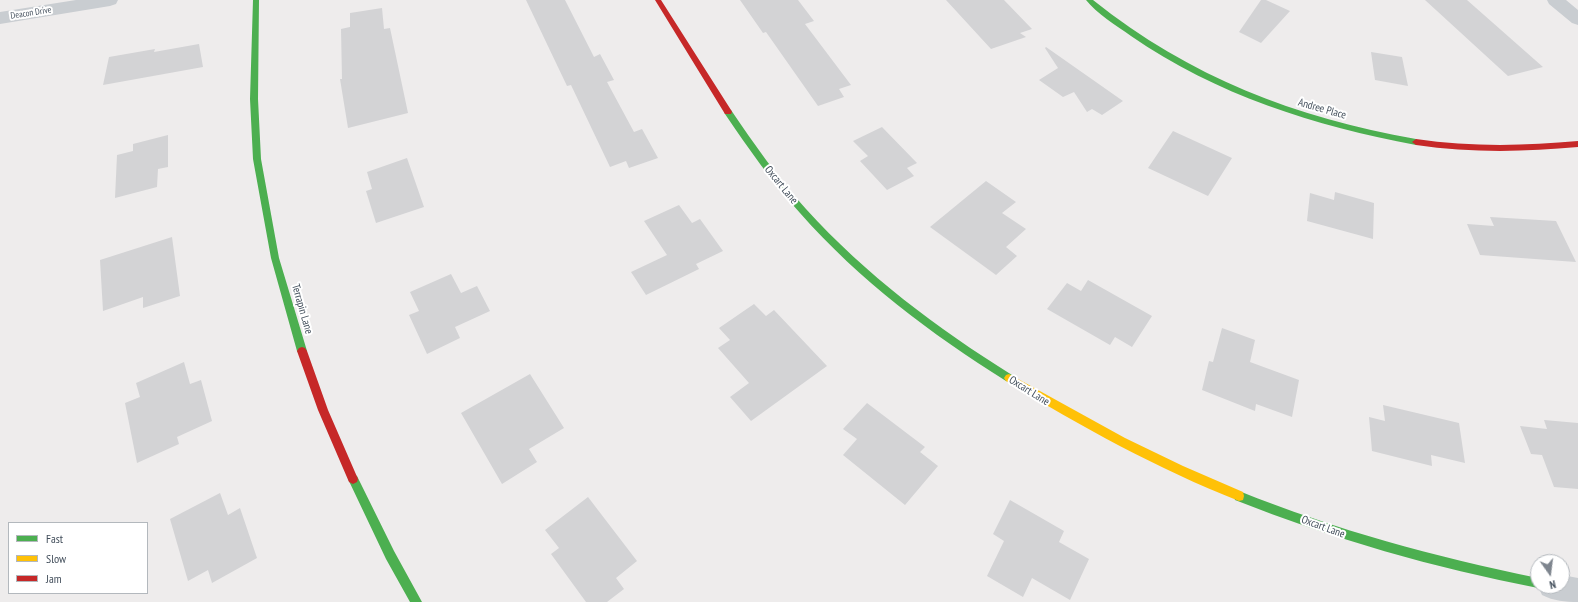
<!DOCTYPE html>
<html>
<head>
<meta charset="utf-8">
<style>
  body { margin:0 }
  #map { position:relative; width:1578px; height:602px; overflow:hidden; background:#eeecec; font-family:"PT Sans Narrow",sans-serif }
  canvas { display:block }
  .legend { position:absolute; left:8px; top:522px; width:140px; height:72px; box-sizing:border-box; background:#fff; border:1px solid #b3b8bd; margin:0; padding:5px 7px; list-style:none; font-size:12px; color:#424e5b }
  .legend li { display:flex; align-items:center; gap:8px; height:20px }
  .legend b { width:20px; border:1px solid #b3b8bd }
  .north { position:absolute; left:1530px; top:554px; width:40px; height:40px; box-sizing:border-box; background:#fff; border:1px solid #b3b8bd; border-radius:50%; rotate:166deg; font-size:11px; font-weight:700; line-height:16px; text-align:center; color:#424e5b }
  .north::after { content:''; display:block; margin:auto; width:14px; height:18px; background:#7e858e; clip-path:polygon(50% 0,100% 100%,50% 72%,0 100%) }
</style>
</head>
<body>
<div id="map">
<canvas width="1578" height="602"></canvas>
<ul class="legend">
<li><b style="height:5px;background:#4caf50"></b>Fast</li>
<li><b style="height:5px;background:#ffc107"></b>Slow</li>
<li><b style="height:5px;background:#c62828"></b>Jam</li>
</ul>
<div class="north">N</div>
</div>
<script>
const g = document.querySelector('canvas').getContext('2d');
g.lineJoin = 'round';
function fill(path, color) { g.fillStyle = color; g.fill(path, 'evenodd'); }
function label(font, color, halo, rows, align = 'center') {
  g.font = font + ' "PT Sans Narrow",sans-serif'; g.lineWidth = 4; g.setLineDash([]); g.textBaseline = 'middle'; g.strokeStyle = halo; g.fillStyle = color; for (const [text, x, y, turn = 0] of rows) {
    g.save(); g.translate(x, y); g.rotate((+turn || 0) * Math.PI / 180); g.textAlign = isNaN(turn) ? turn : align; if (halo) g.strokeText(text, 0, 0); g.fillText(text, 0, 0); g.restore();
  }
}
fill(new Path2D(`
  M526,0H565L594,57L600,54L614,80L607,82L634,132L642,129L658,158L629,168L626,161L610,167L571,85L567,86Z
  M740,0H798L814,21L805,24L851,85L839,89L844,97L818,106L766,32L763,33Z
  M946,0H1004L1032,29L1020,33L1026,37L991,49Z
  M1261,0H1266L1290,11L1261,43L1239,32Z
  M1425,0H1467L1543,67L1508,76Z
  M382,8L384,29L390,28L408,113L348,128L340,79H342L341,29L350,27V13Z
  M199,44L203,67L103,85L109,57L155,49L154,52Z
  M1046,47L1123,101L1102,115L1092,109L1087,112L1074,92L1063,97L1039,80L1058,68L1045,48Z
  M1371,52L1402,57L1408,86L1375,80Z
  M882,127L917,163L907,168L914,176L887,190L860,161L868,156L853,141Z
  M1173,131L1232,158L1208,196L1148,168Z
  M168,135V167L158,169L157,187L115,198L117,155L133,151V144Z
  M407,158L424,207L376,223L366,191L372,189L367,172Z
  M986,181L1016,202L1002,213L1026,229L1006,247L1017,256L996,275L930,227Z
  M1335,192L1374,203L1373,239L1307,221L1310,193L1334,200Z
  M679,205L692,223L700,219L723,251L696,264L699,269L646,295L631,272L667,255L644,221Z
  M1490,217L1556,221L1576,262L1480,255L1467,224L1494,226Z
  M172,237L180,296L143,308V297L103,311L100,260Z
  M451,274L461,293L477,286L490,311L455,327L460,338L427,354L409,315L419,311L410,292Z
  M1088,280L1152,316L1132,347L1115,337L1110,345L1047,309L1067,283L1081,291Z
  M754,304L766,316L774,310L827,366L751,421L730,397L749,383L718,348L730,340L719,328Z
  M1222,328L1255,340L1250,362L1299,380L1292,417L1256,404L1255,411L1202,390L1209,361L1213,362Z
  M184,362L190,384L201,380L212,421L177,437L179,444L137,463L125,403L140,397L136,383Z
  M530,374L564,428L529,449L537,462L502,484L461,413Z
  M867,403L925,447L920,452L938,466L905,505L843,455L857,439L843,429Z
  M1383,405L1459,423L1465,463L1431,455L1432,466L1372,451L1369,417L1385,421Z
  M1544,420L1578,423V489L1554,487L1542,455L1531,454L1520,426L1547,429Z
  M220,493L228,515L240,508L257,558L212,583L208,570L188,581L170,519Z
  M588,497L637,561L616,578L624,589L607,602H586L551,554L559,548L545,530Z
  M1010,500L1064,531L1059,542L1089,559L1070,600L1032,578L1023,597L987,576L1004,541L993,534Z`), '#d3d3d5');
fill(new Path2D(`
  M76,0H118L116,4L110,6L0,24V12Z
  M1547,0H1566L1578,10V25L1572,23L1549,4Z
  M1562,575L1578,578V602C1565,602 1554,601 1542,595L1538,586V585L1562,586Z`), '#c9cdd1');
fill(new Path2D(`
  M253,0H259L258,99L261,159L279,258L307,351L305,354L302,355L299,354L297,351L271,258L253,159L250,99Z
  M1086,0H1093C1191,78 1294,117 1416,139L1420,142L1416,145C1315,126 1216,95 1131,36C1117,26 1096,13 1086,0Z
  M728,109L731,110C754,144 778,178 806,209C866,275 937,328 1012,375L1014,378L1012,381L1009,382L1006,381C931,334 859,280 800,213C772,182 748,148 725,114L724,112Z
  M353,474L357,476L394,551L422,602H410L386,559L348,479L349,476Z
  M1239,491C1336,530 1435,557 1538,578V586H1542L1538,588C1434,568 1334,539 1235,500L1234,496L1235,492Z`), '#4caf50');
fill(new Path2D(`
  M1009,374L1125,438L1183,466L1243,492L1244,496L1243,500L1239,501C1158,469 1080,426 1006,381L1004,378L1006,375Z`), '#ffc107');
fill(new Path2D(`
  M655,0H661L731,110L732,112L731,114H725Z
  M1416,139C1470,147 1524,146 1578,141V147C1524,152 1470,153 1416,145L1412,142Z
  M302,347L305,348L307,351L328,410L358,479L357,482L353,484L349,482L318,410L297,351L299,348Z`), '#c62828');
label('9px', '#424e5b', '#fff', [
  ["Deacon Drive",31,13,-9]
]);
label('11px', '#424e5b', '#fff', [
  ["Andree Place",1322,109,16],
  ["Oxcart Lane",781,185,51],
  ["Terrapin Lane",302,309,74],
  ["Oxcart Lane",1029,391,32],
  ["Oxcart Lane",1323,527,20]
]);
</script>
</body>
</html>
